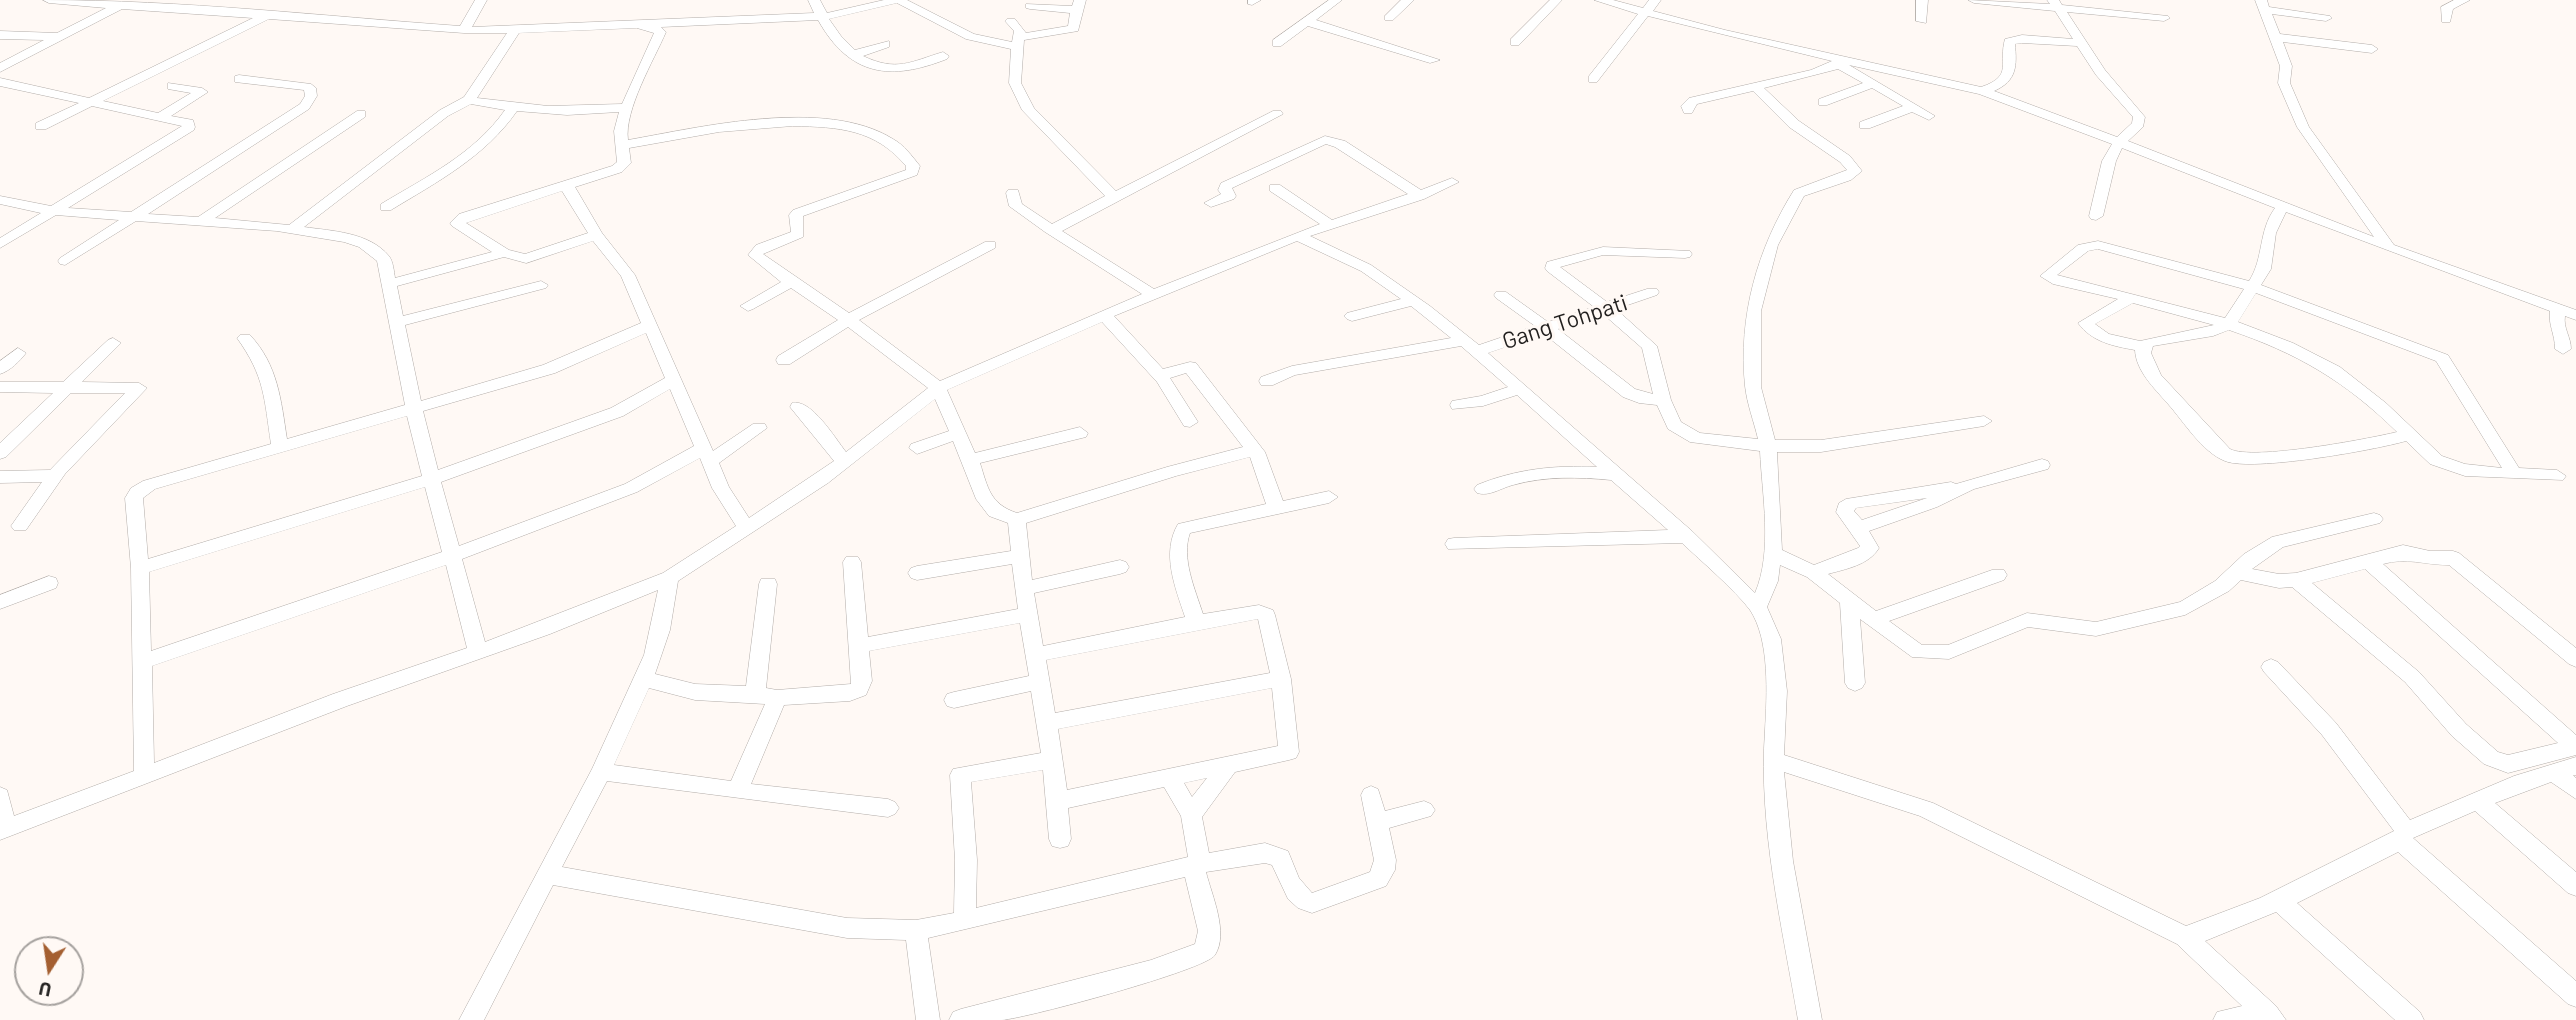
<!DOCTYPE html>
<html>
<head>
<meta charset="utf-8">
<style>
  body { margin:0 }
  #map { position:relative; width:2576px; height:1020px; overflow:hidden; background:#fff9f5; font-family:Barlow,sans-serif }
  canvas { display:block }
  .north { position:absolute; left:14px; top:936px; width:70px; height:70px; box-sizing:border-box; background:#fff9f5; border:2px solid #a6a29f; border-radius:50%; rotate:192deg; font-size:19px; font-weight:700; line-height:28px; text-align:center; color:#211f1e }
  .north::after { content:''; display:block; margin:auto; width:24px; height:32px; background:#a45f31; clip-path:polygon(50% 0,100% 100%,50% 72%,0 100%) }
</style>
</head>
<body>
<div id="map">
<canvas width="2576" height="1020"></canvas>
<div class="north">U</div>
</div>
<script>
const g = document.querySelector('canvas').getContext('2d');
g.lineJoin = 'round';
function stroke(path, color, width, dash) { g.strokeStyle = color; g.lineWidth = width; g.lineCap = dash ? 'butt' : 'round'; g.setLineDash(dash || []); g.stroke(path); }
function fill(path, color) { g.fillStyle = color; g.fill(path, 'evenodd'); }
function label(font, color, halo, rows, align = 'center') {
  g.font = font + ' Barlow,sans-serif'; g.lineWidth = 6; g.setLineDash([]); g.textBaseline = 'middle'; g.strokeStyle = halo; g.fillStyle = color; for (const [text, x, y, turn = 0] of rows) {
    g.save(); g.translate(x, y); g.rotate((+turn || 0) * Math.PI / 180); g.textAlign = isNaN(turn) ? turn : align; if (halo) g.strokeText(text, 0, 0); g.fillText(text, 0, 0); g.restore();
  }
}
const minor = new Path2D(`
  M43,0C183,0 321,16 460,26L475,0H487L472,27L814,13L808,0H820L827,13L884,0H907L974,34L1012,42L1014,31L1005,21L1007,19H1015L1026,33L1068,26L1070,13L1030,9L1026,8V4L1072,6L1074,0H1086L1078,31L1024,40L1021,83L1034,108L1116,191L1273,111H1281L1283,114L1062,231L1154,289L1320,224L1270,191V185H1280L1332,220L1408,194L1335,147L1326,144L1232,188L1236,196L1234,199L1211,207L1204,203L1221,194L1218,190L1221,183L1325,136L1345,141L1421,190L1452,178L1459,182L1424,199L1310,236L1371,265L1430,306L1479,345L1535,326L1496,298L1494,295L1496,292H1506L1548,322L1594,307L1547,271L1545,268L1547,262L1603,247L1690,251L1692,254L1690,257L1685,258L1603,255L1560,267L1607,302L1647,289H1657L1659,292L1657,295L1616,309L1657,346L1671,400L1681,422L1700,433L1758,439C1754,422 1747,404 1745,386C1738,317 1757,249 1794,190L1847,170L1840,162L1789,127L1753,91L1697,104L1692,113H1684L1681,106L1689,98L1811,70L1832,61L1648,16L1597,82H1589V76L1638,14L1594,0H1613L1643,8L1649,0H1661L1653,11L1725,30L1981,87C2014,76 1998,63 2005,39L2022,35L2073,39L2055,11L1974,3L1968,0L2050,4L2047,0H2059L2062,5L2168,16L2170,18L2164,21L2067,12L2105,70L2145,117L2143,127L2128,141L2374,237L2297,127L2278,83L2280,66L2255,0H2267L2269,7L2330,16L2332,18L2326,21L2272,14L2280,34L2372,45L2378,49L2372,53L2283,42L2292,66L2290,83L2309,127L2394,245L2576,310V320L2565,316C2563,328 2571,337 2571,349L2563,354L2555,349C2555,334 2548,325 2550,311L2286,212L2276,233L2271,269L2261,285L2448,355L2519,468L2557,470L2566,476L2563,480L2465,476L2430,464L2406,441C2375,450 2252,472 2225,461C2202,452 2184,422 2168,404C2154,388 2136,371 2135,350C2113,346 2092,342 2078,323L2118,299L2053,284L2040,276L2078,245L2098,241L2249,281C2264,258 2258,231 2275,208L2122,148L2116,161L2103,216L2096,220L2091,219L2089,216L2102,161L2112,144L1979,94L1849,65L1935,116L1929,120L1912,112L1870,128H1860V122L1903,106L1872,88L1827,105H1819V99L1863,83L1838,69L1764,88L1799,121L1850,156L1862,171L1851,180L1804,196L1778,245L1761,311V387L1775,440H1821L1984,416L1992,421L1984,426L1821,452H1777L1782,550L1814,565L1858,548L1860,546L1836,512L1839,503L1846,499L1951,482L1956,484L2042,459L2048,461L2050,465L2048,469L1974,489L1937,507L1869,531L1879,548C1869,565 1846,569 1828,574L1876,611L1992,570H2004L2007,575L2004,580L1889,621L1922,645H1948L2027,613L2096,622L2180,602L2215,581L2244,554L2272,537L2374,513L2380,515L2383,519L2380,523L2283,547L2252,569L2279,574L2296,573L2403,545L2430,551H2453L2459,553L2576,648V667L2569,664L2449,565C2424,565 2407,557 2383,564L2576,735V755L2508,773L2484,764L2452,736L2405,682L2292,587L2279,588L2241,580L2229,591L2185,615L2096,636L2028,627L1949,659L1912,657L1860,619L1865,683L1862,688L1855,691L1848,688L1845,683L1840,603L1807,577L1780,565L1778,581L1767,607L1781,639L1787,691L1784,755L1933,803L2186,926L2260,898L2394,831L2322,735L2264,672L2261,667L2264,662L2271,659L2278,662L2336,723L2410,820L2514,776L2576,757V775H2573L2576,778V799L2551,782L2495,803L2576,872V896L2568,893L2475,811L2413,838L2576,981V1007L2568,1004L2398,852L2297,903L2420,1012L2424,1020H2395L2276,912L2205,941L2276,1006L2286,1020H2213L2217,1012L2242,1006L2177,944L1920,816L1784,772L1793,861L1822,1020H1798C1782,925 1758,827 1765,730C1767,695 1770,640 1750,610C1735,590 1701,561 1682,543L1448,549L1445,544L1448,539L1454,538L1668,530L1611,480C1579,477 1545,476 1513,485C1501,488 1489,497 1477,493L1474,489L1477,485C1516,469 1555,465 1597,467L1517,395L1483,406L1452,409L1450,405L1452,401L1481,396L1508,387L1461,346L1295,375L1273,385H1261L1259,381L1261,377L1292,366L1451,338L1411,306L1352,321L1347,319L1344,316L1347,313L1401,299L1361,271L1297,241L1114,316L1163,369L1190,362L1196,363L1265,452L1283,501L1329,491L1338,497L1329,503L1190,533C1181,558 1195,589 1203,614L1259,605L1273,610L1275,615L1291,679L1299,752L1296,758L1289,760L1235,772L1202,817L1209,853L1265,843L1288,851L1299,878L1312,893L1370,872L1374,860L1361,795L1364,789L1371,786L1378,789L1385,811L1424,801L1431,804L1435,810L1431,816L1389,828L1396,860L1395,870L1386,886L1312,913L1298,908L1288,899L1272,865L1265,863L1206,872C1212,896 1229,933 1215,955C1206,970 1027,1018 1002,1020C985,1020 967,1020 949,1020L953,1012L961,1009L1151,960L1195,944L1198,931L1185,877L928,938L940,1020H916L906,940L847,938L553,885L484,1020H459L592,769L644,655L658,590L550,634L347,706L0,840V787L7,790L14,816L134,771L131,568L125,498L131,488L143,481L271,444C264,398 265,377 237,338L240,335H250C278,365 281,400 287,439L405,405L377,261L359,247L344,242L277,231L136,221L65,265L60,264L58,261L60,258L119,220L56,215L0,248V238L41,213L0,204V196L51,206L182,126L92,106L46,129H36V123L79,103L0,86V78L89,98L253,18L122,9L0,72V63L44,40L0,39V31L57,33L106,8L49,3ZM897,3L966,39L1011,49L1009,83L1022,110L1105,196L1052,224L1022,204L1018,190H1008L1006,193L1009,206L1045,232L1142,294L940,381L859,320L995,248V242H985L849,313L763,254L803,237V216L917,175L920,166C912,156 904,145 893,139C826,97 701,127 628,140C624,110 654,60 666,32L661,27L818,20C850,77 891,81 947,59L949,56L943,52C910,62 897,72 863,56L889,47V41L855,50L841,36L829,19ZM269,19L464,33H507L464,97L440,110L289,225L215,218L365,117V111H357L198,217L148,214L309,109L317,96L316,88L311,84L239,75L235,76V82L304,90L305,96L300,104L131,212L68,208L194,130L195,127L193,120L171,116L208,92L202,88L168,83V89L191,93L158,113L103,101ZM637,28L654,33L622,104L548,106L477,98L519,33ZM2022,43L2077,46L2096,75L2133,117L2132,123L2117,137L1994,91C2017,81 2017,66 2015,44ZM471,104L505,110C474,154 426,177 381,204V210H391C437,182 485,157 517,111L567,115L619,112L614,131L617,162L612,166L459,214L450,223L452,226L492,252L395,278C394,271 393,261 389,256C369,232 332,231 304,227L448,116ZM793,126C839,127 875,129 906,166V170L793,210L789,215L791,232L756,245L748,255L781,282L740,306L748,311L753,309L791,288L838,320L778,356L776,360L778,364H790L848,327L928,388L846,452C835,438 811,398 792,403L790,407L834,461L749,518L729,487L719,463L767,428L765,424H753L713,451L635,275L602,233L575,187L622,172L631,163L629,148L719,132ZM562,191L588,233L525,254L509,250L466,223ZM593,241L621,276L641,323L543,365L421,401L405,325L546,288L548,285L541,281L403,316L397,286L504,257L526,263ZM2098,249L2244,289L2225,318L2057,275L2088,251ZM2256,293L2436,361L2502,468L2465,464L2442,456L2386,403L2340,367L2293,343L2238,322ZM2133,303L2214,325L2140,341L2109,334L2095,324ZM1603,314L1642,348L1653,394L1635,389L1558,329ZM1102,322L1157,382L1184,426L1190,427L1198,422L1170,378L1186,373L1243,447L1167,467L1017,513C990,504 988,488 980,463L1086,437L1088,433L1080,427L975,453L947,390ZM2229,330C2297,353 2345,381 2397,432C2368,439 2252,461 2230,449L2161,375L2151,353L2153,346L2213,336ZM646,333L665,378L611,408L438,470L423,411L555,373ZM1544,334L1623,397L1639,403L1657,405L1668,429L1690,442L1760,451C1762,495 1773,551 1755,593L1692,531L1488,353ZM670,389L694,446L625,484L459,546L441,482L623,416ZM935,399L949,431L911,444L909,448L917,454L953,441L976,499L989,516L1008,523L1011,551L917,566L911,568L908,573L911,578L917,580L1012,564L1018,609L868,637L861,562L858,557H846L843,562L851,684L777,690L766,688L777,584L775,579H761L759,584L746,686L695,684L655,674L670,630L678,581L828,483ZM407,416L422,476L148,559L143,498L155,489ZM1250,457L1266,504L1178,524C1161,553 1175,587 1185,617L1043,646L1034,593L1120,574L1126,572L1129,567L1126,562L1120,560L1032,580L1026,523L1176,476ZM700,458L712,488L736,526L663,573L485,642L462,559L637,492ZM425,487L442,552L151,651L149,572ZM1927,498L1862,520L1854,511L1856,508ZM446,565L467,648L333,694L154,763L152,666ZM2365,569L2558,743L2508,755L2498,752L2466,724L2419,672L2312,583ZM1258,619L1270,673L1055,713L1046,660ZM1020,623L1029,676L954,692L947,694L944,700L947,706L954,708L1031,691L1041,753L953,769L950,775L955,860L954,913L916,920L847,918L562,867L607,781L888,817L895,814L899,808L895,802L888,799L751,784L784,705L850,701L866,695L872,681L869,651ZM649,688L695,700L765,704L731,781L614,765ZM1272,688L1278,746L1067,790L1058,729ZM1043,770L1049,839L1052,846L1060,848L1068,846L1071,839L1068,808L1164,787L1181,816L1188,857L976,908L977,860L971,782ZM1207,778L1192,797L1184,783Z
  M1248,0H1261L1252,5L1248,4Z
  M1329,0H1342L1316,20L1440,60L1430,63L1308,26L1281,46H1273V40Z
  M1401,0H1414L1393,20H1385V16Z
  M1550,0H1562L1519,45H1511V39Z
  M1916,0H1928L1926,23L1916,21Z
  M2454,0H2470L2453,9L2450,22H2442L2441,7Z
  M113,338L121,343L82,382L139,383L147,388L65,474L26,530H14L11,526L42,482L0,483V471L50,470L125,393H71L6,457L0,459V443L53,393L0,392V382H63L108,340Z
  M18,348L26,353C20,361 10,371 0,374V361Z
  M49,576L56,578L58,583L56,588L0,609V595Z`);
stroke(minor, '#b2aca8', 1);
fill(minor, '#fff');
label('23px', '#211f1e', '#fff9f5', [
  ["Gang Tohpati",1565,322,-18]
]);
</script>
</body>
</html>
